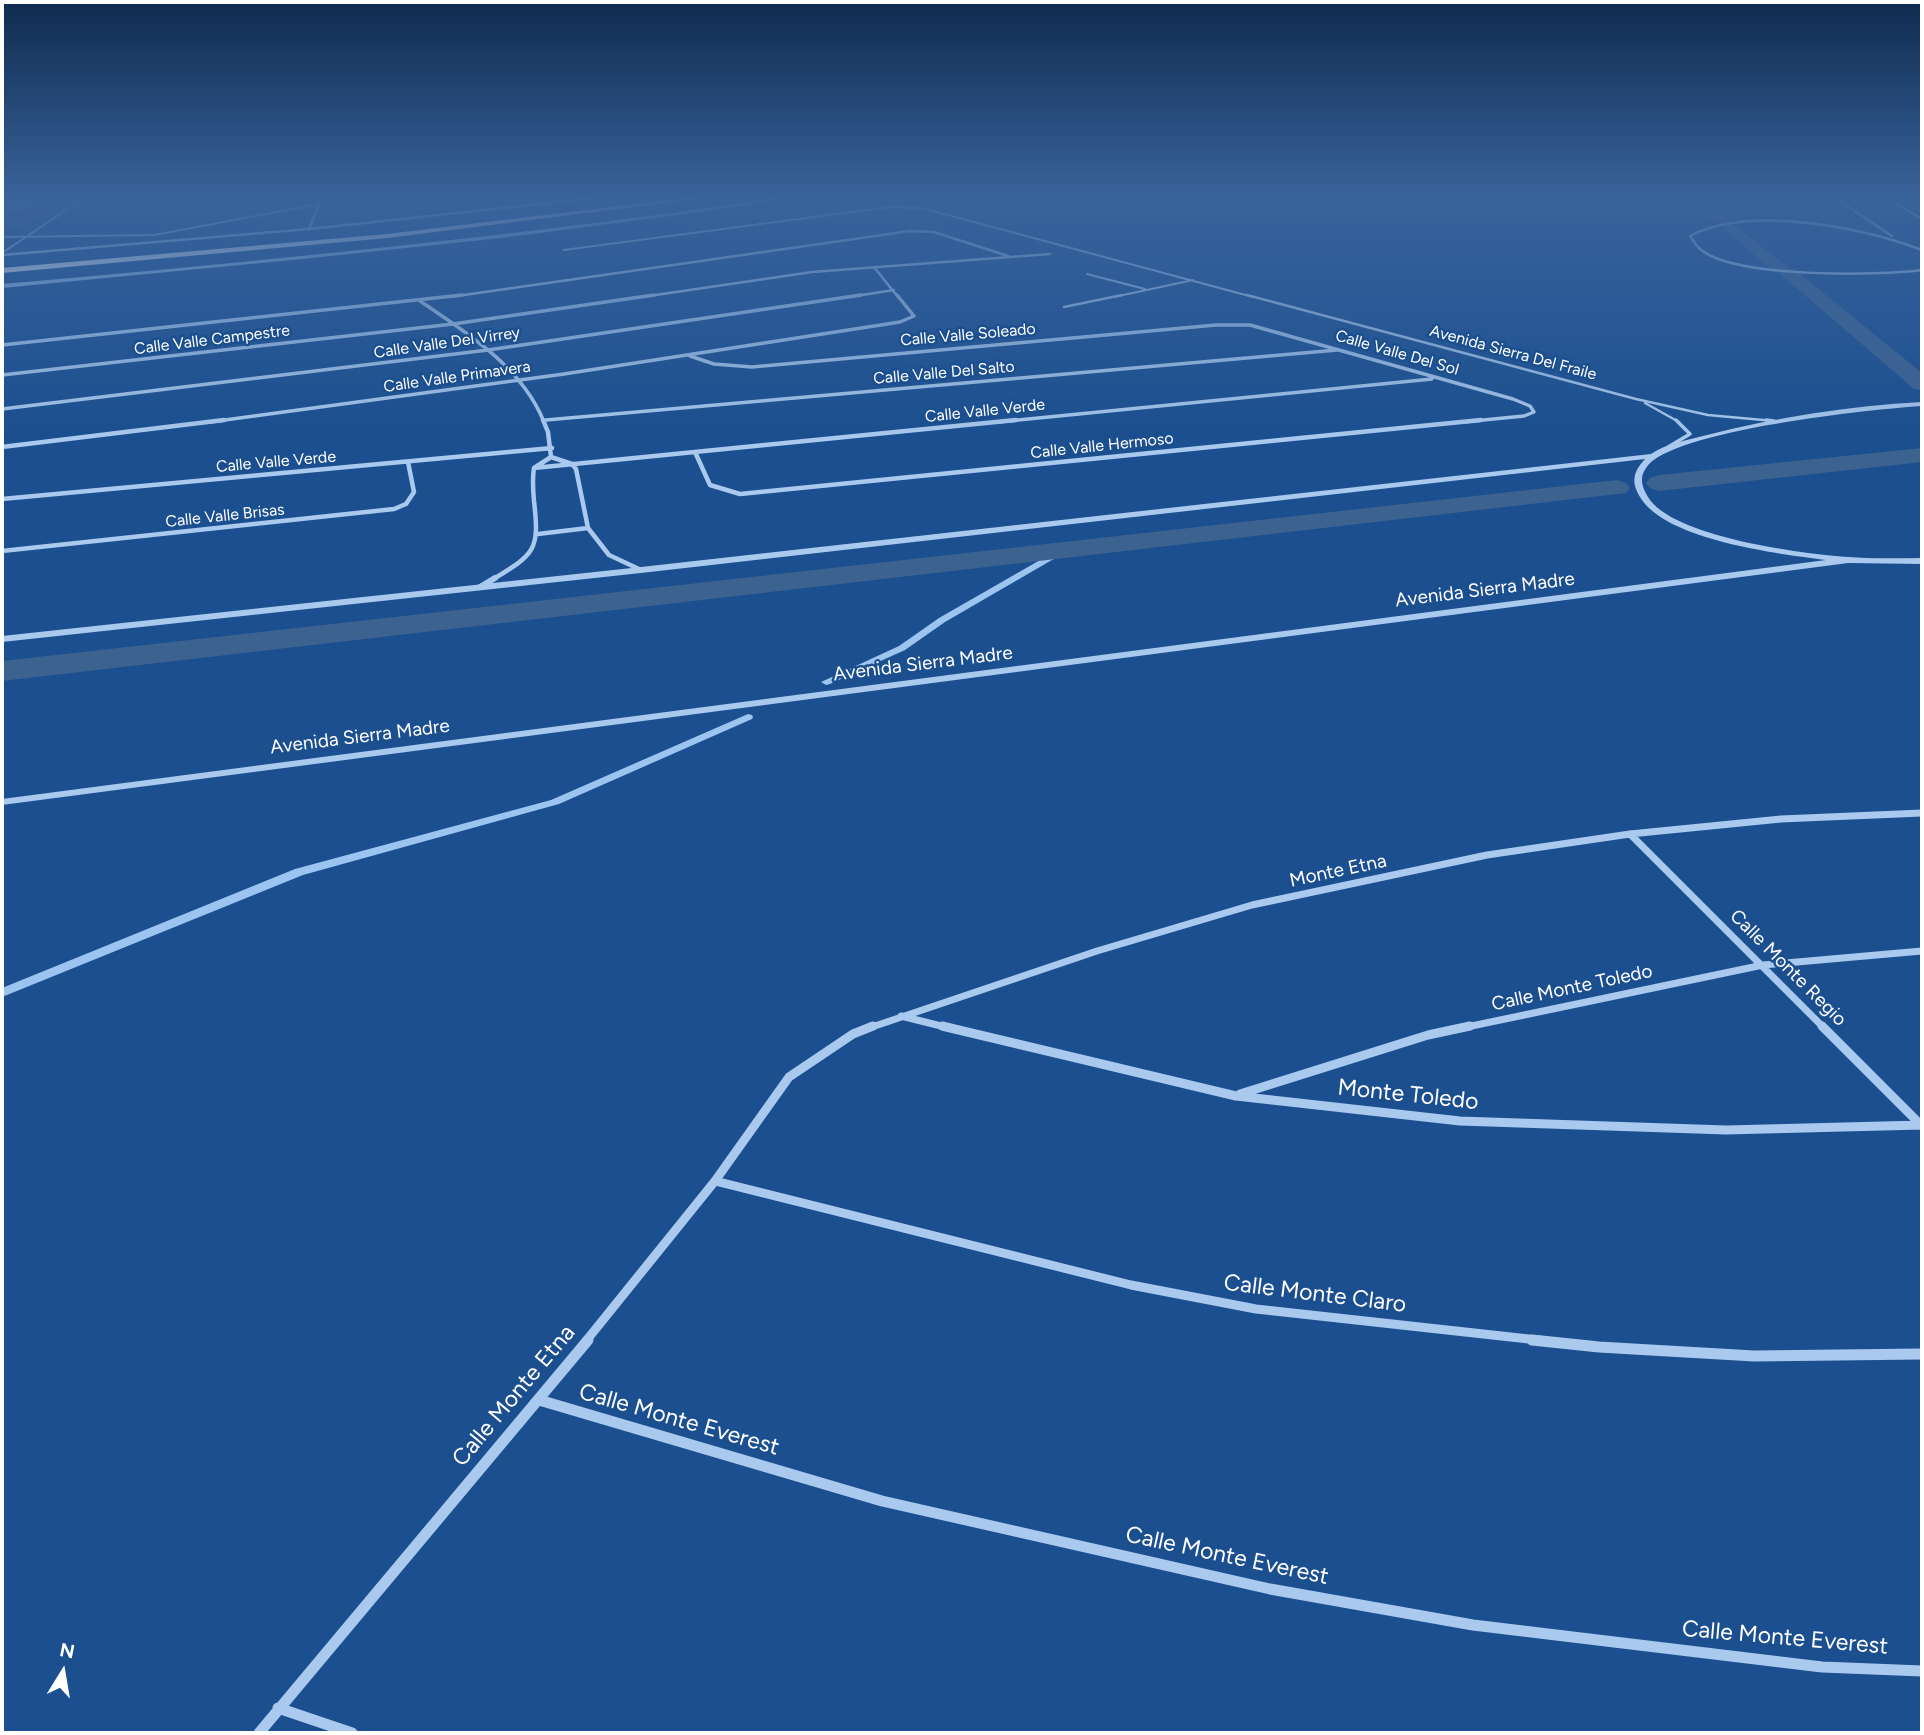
<!DOCTYPE html>
<html>
<head>
<meta charset="utf-8">
<style>
  body { margin:0 }
  #map { position:relative; width:1924px; height:1735px; overflow:hidden; background:#1b4f8f; font-family:Figtree,sans-serif }
  canvas { display:block }
  .frame { position:absolute; inset:0; border:4px solid #fff; pointer-events:none }
  .north { position:absolute; left:28px; top:1637px; width:70px; height:70px; -webkit-text-stroke:5px #1b4f8f; paint-order:stroke; rotate:11deg; font-size:19px; font-weight:700; line-height:28px; text-align:center; color:#fff }
  .north::after { content:''; display:block; margin:auto; width:24px; height:32px; background:#fff; clip-path:polygon(50% 0,100% 100%,50% 72%,0 100%) }
</style>
</head>
<body>
<div id="map">
<canvas width="1924" height="1735"></canvas>
<div class="frame"></div>
<div class="north">N</div>
</div>
<script>
const g = document.querySelector('canvas').getContext('2d');
g.lineJoin = 'round';
function fill(path, color) { g.fillStyle = color; g.fill(path, 'evenodd'); }
function stroke(path, color, width, dash) { g.strokeStyle = color; g.lineWidth = width; g.lineCap = dash ? 'butt' : 'round'; g.setLineDash(dash || []); g.stroke(path); }
function label(font, color, halo, rows, align = 'center') {
  g.font = font + ' Figtree,sans-serif'; g.lineWidth = 5; g.setLineDash([]); g.textBaseline = 'middle'; g.strokeStyle = halo; g.fillStyle = color; for (const [text, x, y, turn = 0] of rows) {
    g.save(); g.translate(x, y); g.rotate((+turn || 0) * Math.PI / 180); g.textAlign = isNaN(turn) ? turn : align; if (halo) g.strokeText(text, 0, 0); g.fillText(text, 0, 0); g.restore();
  }
}
fill(new Path2D(`
  M790,196H802L701,212L501,238L302,259L2,288V284C266,261 529,235 790,196Z
  M1061,548L1065,551L1064,553L945,622L905,650L830,684L826,685L821,682L899,646L939,618Z
  M748,714L752,715L753,717L752,719L559,804L303,875L2,997V988L295,869L551,800Z`), '#9cc4f0');
fill(new Path2D(`
  M1680,196H1697L1789,268L1794,269L1922,373V390L1914,389L1779,273L1774,272L1721,226Z
  M1922,448V462L1659,491L1650,488L1646,483L1650,478L1659,475Z
  M1617,480L1626,483L1630,488L1626,493L2,681V661Z`), '#3c6290');
stroke(new Path2D(`
  M2,237L154,235L319,204
  M564,250L889,207L922,208L1253,297
  M2,253L87,196
  M1087,274L1145,289
  M1114,297L1193,280`), '#a9c9ee', 2);
stroke(new Path2D(`
  M1247,295L1636,399L1708,415L1774,421
  M1064,307L1122,295
  M1645,403L1679,422`), '#a9c9ee', 2.5);
stroke(new Path2D(`
  M1766,420L1774,421
  M1668,447L1690,434L1676,420`), '#a9c9ee', 3.5);
stroke(new Path2D(`
  M1833,196L1892,236
  M1884,196L1922,219
  M309,229L319,204L333,196
  M1922,250C1861,227 1749,205 1690,236C1693,240 1696,245 1700,249C1734,278 1877,276 1922,270
  M2,255L309,229L614,196
  M874,267L898,297
  M450,297L910,231L934,232L1008,256
  M642,297L812,272L1050,254
  M849,297L894,290`), '#a9c9ee', 2.5);
stroke(new Path2D(`
  M420,301C467,333 522,367 544,422
  M2,345L462,295
  M690,356L714,364L752,367L1216,325H1250L1513,399L1530,406L1534,412L1524,416L1463,422
  M2,375L453,324L654,295
  M2,409L488,350L861,295
  M546,420L1337,350
  M210,422L564,374L900,322L914,316L897,295
  M998,422L1432,379`), '#a9c9ee', 3.5);
stroke(new Path2D(`
  M543,420L548,432L551,457
  M2,447L224,420
  M695,452L710,485L740,494L1481,420
  M551,457L572,464L576,469L588,528L609,555L641,570
  M534,468L1016,420
  M2,499L552,448
  M538,534L588,528
  M2,551L394,509L406,504L414,492L408,462
  M492,580C534,554 540,552 534,501C533,490 532,479 534,468L551,457`), '#a9c9ee', 4.5);
stroke(new Path2D(`
  M480,587L495,578`), '#a9c9ee', 6);
stroke(new Path2D(`
  M1630,834L1824,1028
  M901,1016L949,1028
  M869,1028L1097,951L1252,905L1487,855L1630,834L1781,819L1922,813
  M1462,1028L1763,965L1922,951`), '#a9c9ee', 7);
stroke(new Path2D(`
  M942,1026L1236,1096L1460,1121L1726,1130L1922,1125
  M1822,1026L1922,1126
  M1240,1094L1428,1035L1470,1026
  M715,1181L1131,1285L1256,1309L1547,1341
  M586,1341L715,1181L789,1077L853,1034L873,1026`), '#a9c9ee', 9);
stroke(new Path2D(`
  M1532,1340L1599,1347L1754,1356L1922,1354
  M539,1400L882,1501L1270,1589L1473,1625L1822,1667L1922,1671
  M278,1708L352,1733
  M259,1733L588,1340`), '#a9c9ee', 11);
fill(new Path2D(`
  M1922,402V406C1874,409 1670,430 1646,468C1639,478 1642,487 1648,497C1672,537 1803,554 1848,557C1872,559 1897,558 1922,558V564L1848,563L2,805V799L1826,560C1779,554 1665,540 1640,497C1631,482 1633,472 1645,459L641,573L2,642V636L641,567L1651,454C1667,443 1689,440 1707,435C1778,417 1849,406 1922,402Z`), '#a9c9ee');
fill(new Path2D(`
  M701,196H722L387,238L2,273V268L387,234Z`), '#f8faff');
fill(new Path2D(`
  M49,196H73L28,225L2,227V213Z`), '#305480');
const building = new Path2D(`
  M2,196H49L23,212L2,213Z`);
fill(building, '#4478b7');
stroke(building, '#305480', 2);
const sky = g.createLinearGradient(0, 0, 0, 439);
sky.addColorStop(0, '#0f2b4f');
sky.addColorStop(0.45, '#39639b');
sky.addColorStop(1, '#39639b00');
g.fillStyle = sky;
g.fillRect(0, 0, 1924, 439);
label('16px', '#fff', '#1b4f8f', [
  ["Calle Valle Soleado",968,335,-5],
  ["Calle Valle Campestre",212,340,-7],
  ["Calle Valle Del Virrey",447,343,-8],
  ["Calle Valle Del Sol",1397,353,16],
  ["Avenida Sierra Del Fraile",1513,353,15],
  ["Calle Valle Del Salto",944,373,-5],
  ["Calle Valle Primavera",457,377,-8],
  ["Calle Valle Verde",985,411,-6],
  ["Calle Valle Hermoso",1102,446,-6],
  ["Calle Valle Verde",276,462,-5],
  ["Calle Valle Brisas",225,516,-6]
]);
label('19px', '#fff', '#1b4f8f', [
  ["Avenida Sierra Madre",1485,590,-7],
  ["Avenida Sierra Madre",923,664,-7],
  ["Avenida Sierra Madre",360,737,-7],
  ["Monte Etna",1338,871,-12],
  ["Calle Monte Regio",1788,968,45],
  ["Calle Monte Toledo",1572,988,-12]
]);
label('23px', '#fff', '#1b4f8f', [
  ["Monte Toledo",1408,1095,6],
  ["Calle Monte Claro",1315,1294,7],
  ["Calle Monte Etna",514,1396,-50],
  ["Calle Monte Everest",679,1420,16],
  ["Calle Monte Everest",1227,1556,12],
  ["Calle Monte Everest",1785,1638,5]
]);
</script>
</body>
</html>
